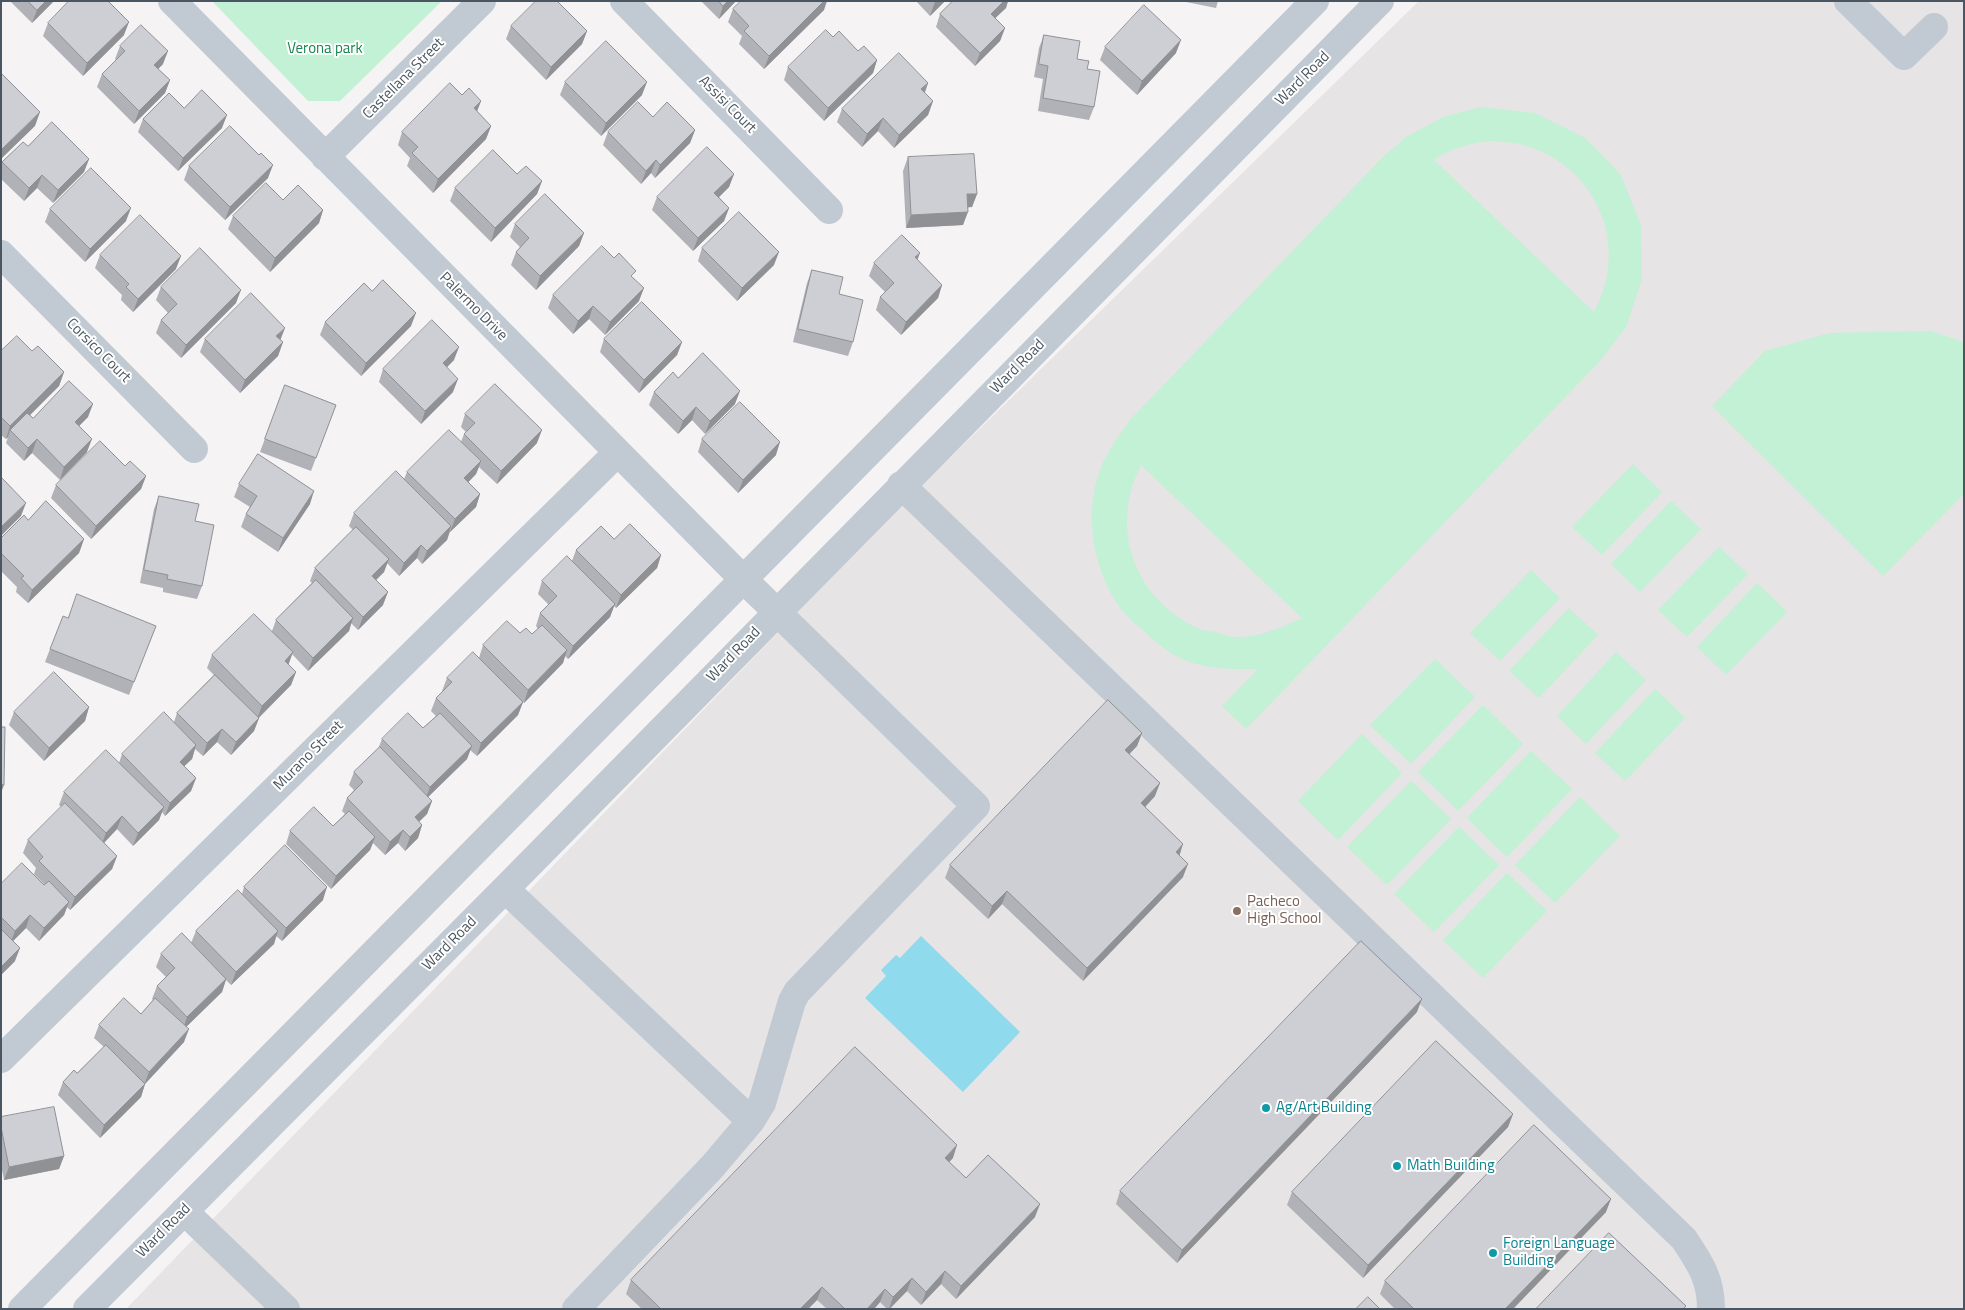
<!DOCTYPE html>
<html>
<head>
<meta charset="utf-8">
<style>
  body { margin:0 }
  #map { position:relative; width:1965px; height:1310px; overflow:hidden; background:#f5f3f3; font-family:"Titillium Web",sans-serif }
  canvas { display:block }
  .frame { position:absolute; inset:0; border:2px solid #4a5661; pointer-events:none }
</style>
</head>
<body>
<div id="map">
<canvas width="1965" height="1310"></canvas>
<div class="frame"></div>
</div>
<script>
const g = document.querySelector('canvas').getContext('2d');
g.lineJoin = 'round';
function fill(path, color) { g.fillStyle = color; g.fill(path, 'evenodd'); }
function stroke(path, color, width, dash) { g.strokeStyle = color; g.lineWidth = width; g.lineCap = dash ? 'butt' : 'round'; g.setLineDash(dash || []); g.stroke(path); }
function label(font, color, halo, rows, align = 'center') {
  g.font = font + ' "Titillium Web",sans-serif'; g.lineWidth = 4; g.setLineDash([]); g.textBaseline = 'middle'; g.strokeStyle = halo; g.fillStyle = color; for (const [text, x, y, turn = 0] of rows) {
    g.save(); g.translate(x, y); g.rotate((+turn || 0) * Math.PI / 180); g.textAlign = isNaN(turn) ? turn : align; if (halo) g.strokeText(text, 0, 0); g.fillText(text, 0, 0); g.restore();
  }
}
fill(new Path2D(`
  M1419,1H1964V1309H126L892,514Z`), '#e6e4e5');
fill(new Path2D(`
  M212,1H442L340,101H308Z
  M1480,107L1535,113L1585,138L1621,175L1641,225L1642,279L1626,327L1600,361L1246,729L1222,706L1258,669C1235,670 1212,669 1190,662C1172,656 1156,643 1143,630C1135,623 1127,617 1121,609C1093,570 1083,515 1100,470C1107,452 1119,436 1129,421L1384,156L1406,137L1443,117ZM1489,141C1502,142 1514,142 1527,146C1598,168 1630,247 1594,312L1434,160C1451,148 1468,144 1489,141ZM1141,465L1302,618C1283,627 1258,638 1237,637C1230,637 1222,634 1215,632C1208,631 1199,630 1193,626C1132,594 1110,526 1141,465Z
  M1931,331L1964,342V494L1883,576L1712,406L1765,351L1830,333Z
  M1633,464L1662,492L1602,555L1572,527Z
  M1671,501L1701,529L1640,592L1611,564Z
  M1719,547L1748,574L1687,637L1658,610Z
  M1531,570L1560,598L1500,661L1470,633Z
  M1757,583L1787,612L1726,675L1697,647Z
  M1569,608L1598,635L1539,698L1509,671Z
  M1616,652L1646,680L1586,744L1557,716Z
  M1435,659L1475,697L1411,764L1370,725Z
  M1655,689L1685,718L1625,781L1595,753Z
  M1483,705L1523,744L1458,811L1418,772Z
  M1362,734L1402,773L1338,840L1298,801Z
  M1531,751L1572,789L1507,857L1467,818Z
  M1411,781L1451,819L1387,885L1347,847Z
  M1580,797L1620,836L1555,903L1515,865Z
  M1459,827L1499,865L1434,932L1394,894Z
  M1507,873L1547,911L1483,978L1443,940Z`), '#c3f1d5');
fill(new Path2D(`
  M921,936L1020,1032L963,1092L865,998L886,976L881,970L896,955L900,958Z`), '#90daee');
stroke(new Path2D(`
  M172,1L743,579L976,806L797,992L792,1001L762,1103L751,1121L712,1167L576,1309
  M624,1L829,210
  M1848,1L1904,56L1934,27
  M325,157L482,1
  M1,254L194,449
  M901,485L1684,1239C1700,1263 1711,1279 1711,1309
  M505,889L751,1121
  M1,1059L617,453
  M184,1211L286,1309
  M22,1309L1315,1
  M87,1309L505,889L1380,1`), '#c1cad2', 28);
fill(new Path2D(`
  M10,1H54L32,23Z
  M701,1H736L719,19Z
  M916,1H945L930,16Z
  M953,1H1008L1006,8L995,18L1005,28L1000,41L975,66L936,27L940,14Z
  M1181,1H1218L1216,8Z
  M733,9L824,10L764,69L739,44L742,36L728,22Z
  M48,23L124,35L83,76L43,36Z
  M511,26L587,31L582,44L546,80L506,39Z
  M1044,35L1077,59L1087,69L1094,107L1089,120L1038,111L1043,79L1034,77L1039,48Z
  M833,37L858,51L877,60L873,73L824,121L784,80L788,67Z
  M120,46L163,64L158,69L170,80L165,93L134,124L97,87L102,74L116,60L115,59Z
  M1105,47L1176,53L1137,95L1100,60Z
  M565,82L642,95L601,136L560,95Z
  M928,83L925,93L933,101L928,115L894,148L878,131L862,147L837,122L842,109Z
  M462,95L481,101L477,111L491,126L486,139L433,193L407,166L410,158L398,145L402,132Z
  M184,108L222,128L178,171L138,132L143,119Z
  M653,117L695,130L690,143L655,178L651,173L641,184L603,145L608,132Z
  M259,155L268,178L225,220L184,180L189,166Z
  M908,157L977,194L972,207H968L963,225L906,228L903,171Z
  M89,159L84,172L53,203L37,188L24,201L1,179V164L2,162Z
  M517,174L542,181L537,194L491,242L450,201L455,188Z
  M734,174L729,187L719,197L729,208L724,221L693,251L652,210L657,197Z
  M283,200L323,210L319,223L270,272L228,229L233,216Z
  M50,209L126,221L85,262L45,222Z
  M515,224L584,233L579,246L536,290L511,265L516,252L520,247L510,237Z
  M702,248L774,265L737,301L698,261Z
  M100,255L176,269L133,312L121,300L122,295L95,268Z
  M917,260L942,285L938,298L901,335L876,310L880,297L885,292L869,276L874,263Z
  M812,270L839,294L853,342L848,356L793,342L807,283Z
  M634,278L639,301L605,335L589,319L573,334L548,308L553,295Z
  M161,287L236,303L181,358L156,333L161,320L168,313L156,300Z
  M325,322L411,326L361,376L320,335Z
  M205,339L280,340L283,342L278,356L240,393L200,352Z
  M604,339L682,342L677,355L639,393L600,352Z
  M1,351H32L64,372L59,386L30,415L33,418L88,417L79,426L87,452L60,480L32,453L24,461L6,443L8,437L6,439L1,435Z
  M454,360L447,367L453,392L421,424L379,382L383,369Z
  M678,378L735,404L705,434L692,420L678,434L649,405L654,392Z
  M285,385L336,405L311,471L260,452Z
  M465,414L537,443L497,484L479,467L476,474L468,482L480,494L476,507L450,532L447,540L422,564L417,558L399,576L387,563L384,572L376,580L383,605L358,630L351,623L349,631L308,671L292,654L288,664L296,672L291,685L259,718L254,731L231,755L217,742L203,756L195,749L192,759L184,766L196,778L191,791L165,816L162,812L159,820L133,846L117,829L104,843L117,856L112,869L70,910L67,907L64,915L39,941L26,928L13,941L15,961L1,975V884L44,885H45L34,874L36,868L23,853L28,840L62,807L59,805L64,792L119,763L122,754L174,722L177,713L214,675L207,668L212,655L272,631L276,620L312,583L310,581L315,568L353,530L349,526L354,513L404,479L407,472L461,442L464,434L466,432L461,427Z
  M702,439L776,455L738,493L698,452Z
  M146,476L141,489L91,539L51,498L56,485Z
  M239,484L310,504L278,552L241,527L246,514L250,507L234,497Z
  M159,496L195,521L202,586L197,599L163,592V588L140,583L154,509Z
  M1,538L84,539L79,553L28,603L16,592L17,587L1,571Z
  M614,539L661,555L657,568L616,608L614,606L610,617L568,659L565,656L563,663L524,703L523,702L518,715L477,756L470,750L467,759L428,797L432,801L427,814L419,822L422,825L418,838L405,851L398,843L385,855L373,843L370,850L331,889L286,844L290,831L333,826L345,814L342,811L347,798L354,790L349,785L354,772L378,749L382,739L423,728L436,716L431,711L436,698L443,691H442L447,678L479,658L483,645L520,633L532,634L538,629L536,626L540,613L549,605L538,594L542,581L572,561L576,550Z
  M68,618L156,626L129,695L45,662L50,649Z
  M89,707L85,721L44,761L9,725L14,712Z
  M1142,733L1137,746L1129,754L1155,796L1145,807L1179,856L1183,877L1083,981L1002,904L988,919L945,878L950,865Z
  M244,887L323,900L282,941L276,936L274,944L231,985L226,980L222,992L186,1027L184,1042L145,1084L141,1097L100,1138L58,1095L63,1082L77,1073L104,1047L94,1038L99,1025L141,1014L153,1000L152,999L157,986L166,977L156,967L161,954L191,943L196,931L242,894Z
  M1417,1012L1177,1263L1116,1204L1120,1191Z
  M1513,1114L1508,1127L1363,1278L1287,1205L1292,1192Z
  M1,1117L64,1156L59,1169L4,1180L1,1165Z
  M953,1158L949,1162L966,1178L1035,1217L956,1299L941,1284L921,1305L907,1291L890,1309H887L880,1302L874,1309H827L817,1300L808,1309H642L626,1294L631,1280Z
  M1606,1212L1513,1309H1395L1380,1294L1385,1281Z`), '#b0b2b7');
fill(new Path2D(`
  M46,1H54L32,23L37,10Z
  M728,1H736L719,19L723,6Z
  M824,1H827L824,10L764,69L769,56Z
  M936,1H945L930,16L935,2Z
  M1004,1H1008L1006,8L986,27L991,14Z
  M129,22L124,35L83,76L87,63Z
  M1005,28L1000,41L975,66L980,53Z
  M587,31L582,44L546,80L551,67Z
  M1181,40L1176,53L1137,95L1142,81Z
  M168,51L163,64L149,78L154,65Z
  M877,60L873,73L824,121L828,108Z
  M170,80L165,93L134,124L139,111Z
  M647,82L642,95L601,136L606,123Z
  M928,83L923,96L921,89Z
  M481,101L476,114L474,108Z
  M933,101L928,115L894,148L899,135Z
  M40,112L35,126L1,159V150Z
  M227,115L222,128L178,171L183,158Z
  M883,118L878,131L862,147L867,134Z
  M491,126L486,139L433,193L438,179Z
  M695,130L690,143L655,178L660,165Z
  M89,159L84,172L53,203L58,190Z
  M656,160L651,173L641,184L646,171Z
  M273,165L268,178L225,220L230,207Z
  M734,174L729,187L710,206L714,193Z
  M42,175L37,188L24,201L29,188Z
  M542,181L537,194L491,242L495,228Z
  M967,194H977L972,207L962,208Z
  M131,208L126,221L85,262L90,249Z
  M729,208L724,221L693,251L698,238Z
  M323,210L319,223L270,272L275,258Z
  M968,212L963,225L906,228L911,215Z
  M584,233L579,246L536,290L540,276Z
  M779,252L774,265L737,301L742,288Z
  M920,253L915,266V257Z
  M181,256L176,269L133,312L138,299Z
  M942,285L938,298L901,335L906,322Z
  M644,288L639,301L605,335L610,322Z
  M241,290L236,303L181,358L186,345Z
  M593,306L589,319L573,334L578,321Z
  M416,313L411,326L361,376L366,363Z
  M285,328L280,341L276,336Z
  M283,342L278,356L240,393L245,380Z
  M682,342L677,355L639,393L644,380Z
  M459,347L454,360L438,376L443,363Z
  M64,372L59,386L13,432L10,430L8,437L6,439L10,426Z
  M458,379L453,392L421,424L425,411Z
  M740,391L735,404L705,434L710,421Z
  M93,404L88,417L70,435L75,422Z
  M696,407L692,420L678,434L683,421Z
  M542,430L537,443L497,484L501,471Z
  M37,439L32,453L24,461L28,448Z
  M92,439L87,452L60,480L64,467Z
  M780,442L776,455L738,493L743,480Z
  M481,461L476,474L460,491L464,478Z
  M146,476L141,489L91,539L96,526Z
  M314,491L310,504L278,552L283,538Z
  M480,494L476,507L450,532L455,519Z
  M26,503L21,516L1,536V527Z
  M451,526L447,540L422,564L427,551Z
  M84,539L79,553L28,603L32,590Z
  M421,545L417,558L399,576L404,563Z
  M661,555L657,568L616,608L621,595Z
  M389,559L384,572L367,589L372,576Z
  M388,592L383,605L358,630L363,617Z
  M615,604L610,617L568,659L573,646Z
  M353,618L349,631L308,671L313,658Z
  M567,650L563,663L524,703L528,690Z
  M293,652L288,666L285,661Z
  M296,672L291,685L257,719L262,706Z
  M523,702L518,715L477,756L481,743Z
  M89,707L85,721L44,761L49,748Z
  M259,718L254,731L231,755L236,742Z
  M222,729L217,742L203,756L207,743Z
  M1142,733L1137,746L1121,763L1125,750Z
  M196,745L192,759L175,775L180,762Z
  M472,746L467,759L425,800L430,787Z
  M196,778L191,791L165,816L170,803Z
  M1160,783L1155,796L1136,817L1141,803Z
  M1,784L4,785L1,793Z
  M432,801L427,814L410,830L415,817Z
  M164,807L159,820L133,846L138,833Z
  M122,816L117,829L101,846L106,833Z
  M422,825L418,838L405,851L410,837Z
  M403,830L398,843L385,855L390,842Z
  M375,837L370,850L331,889L336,876Z
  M1183,844L1179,857L1176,852Z
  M117,856L112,869L70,910L75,897Z
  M1188,864L1183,877L1083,981L1087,968Z
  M327,887L323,900L282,941L286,928Z
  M1007,891L1002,904L988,919L992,906Z
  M69,902L64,915L39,941L44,928Z
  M30,915L26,928L10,944L15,931Z
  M278,931L274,944L231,985L236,972Z
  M20,948L15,961L1,975V967Z
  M226,979L222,992L183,1030L187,1017Z
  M1422,999L1417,1012L1177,1263L1182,1250Z
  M189,1029L184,1042L144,1085L149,1072Z
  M145,1084L141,1097L100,1138L104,1125Z
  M1513,1114L1508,1127L1363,1278L1368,1265Z
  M957,1145L953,1158L940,1171L945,1158Z
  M64,1156L59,1169L4,1180L9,1167Z
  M1611,1199L1606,1212L1513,1309H1505Z
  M1040,1204L1035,1217L956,1299L961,1286Z
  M945,1271L941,1284L921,1305L926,1292Z
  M912,1278L907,1291L889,1309L893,1297Z
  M822,1287L817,1300L808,1309H800Z
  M885,1289L880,1302L874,1309H867Z`), '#909195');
const building = new Path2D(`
  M28,1H46L37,10Z
  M69,1H108L129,22L87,63L48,23Z
  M536,1H557L587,31L551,67L511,26Z
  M719,1H728L723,6Z
  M741,1H824L769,56L744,31L749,26L733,9Z
  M953,1H1004L991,14L1005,28L980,53L940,14Z
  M1144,5L1181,40L1142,81L1105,47Z
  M141,25L168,51L154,65L170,80L139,111L102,74L125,51L120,46Z
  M826,30L833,37L839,31L858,51L864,46L877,60L828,108L788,67Z
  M1044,35L1080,41L1077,59L1089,61L1087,69L1100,71L1094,107L1043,98L1048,66L1039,64Z
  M606,41L647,82L606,123L565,82Z
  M899,53L928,83L921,89L933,101L899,135L883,118L867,134L842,109Z
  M1,73L40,112L1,150Z
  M450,83L462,95L469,88L481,101L474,108L491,126L438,179L412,153L418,147L402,132Z
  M202,90L227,115L183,158L143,119L169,93L184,108Z
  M638,102L653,117L667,102L695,130L660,165L656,160L646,171L608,132Z
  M52,122L89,159L58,190L42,175L29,188L2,162L23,142L28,146Z
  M230,126L259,155L261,153L273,165L230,207L189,166Z
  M707,147L734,174L714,193L729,208L698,238L657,197Z
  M493,150L517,174L526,166L542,181L495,228L455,188Z
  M974,154L977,194H967L968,212L911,215L908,157Z
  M91,168L131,208L90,249L50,209Z
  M266,183L283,200L298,185L323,210L275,258L233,216Z
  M545,194L584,233L540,276L516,252L529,238L515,224Z
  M739,212L779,252L742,288L702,248Z
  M140,215L181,256L138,299L126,287L129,284L100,255Z
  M902,235L920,253L915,257L942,285L906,322L880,297L894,283L874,263Z
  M602,246L614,258L619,253L636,271L631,276L644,288L610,322L593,306L578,321L553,295Z
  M200,248L241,290L186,345L161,320L177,304L161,287Z
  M812,270L843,277L839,294L863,300L853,342L798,329Z
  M383,280L416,313L366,363L325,322L364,283L372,291Z
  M251,293L285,328L276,336L283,342L245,380L205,339Z
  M642,302L682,342L644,380L604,339Z
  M432,320L459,347L443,363L458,379L425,411L383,369Z
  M17,336L32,351L38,346L64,372L10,426L1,417V351Z
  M703,353L740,391L710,421L696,407L683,421L654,392L673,372L678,378Z
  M69,381L93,404L75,422L92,439L64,467L37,439L28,448L10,430L27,413L33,418Z
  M495,384L542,430L501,471L464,434L475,423L465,414Z
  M285,385L336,405L316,458L265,439Z
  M740,402L780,442L743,480L702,439Z
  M449,430L481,461L464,478L480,494L455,519L407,472Z
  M100,441L125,466L130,461L146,476L96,526L56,485Z
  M258,454L314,491L283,538L246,514L257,496L239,484Z
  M396,471L451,526L427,551L421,545L404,563L354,513Z
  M1,477L26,503L1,527Z
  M159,496L199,504L195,521L214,525L202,586L167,579L168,575L144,570Z
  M46,501L84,539L32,590L21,578L24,576L1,553V538L24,515L28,520Z
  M630,524L661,555L621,595L576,550L601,526L614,539Z
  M356,527L389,559L372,576L388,592L363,617L315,568Z
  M567,556L615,604L573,646L540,613L557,596L542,581Z
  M316,580L353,618L313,658L276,620Z
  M77,594L156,626L134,682L50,649L63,616L68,618Z
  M254,614L293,652L285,661L296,672L262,706L212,655Z
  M507,621L520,633L526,628L532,634L542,625L567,650L528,690L483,645Z
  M473,652L523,702L481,743L436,698L452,682L447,678Z
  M54,672L89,707L49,748L14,712Z
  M215,675L259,718L236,742L222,729L207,743L177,713Z
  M1108,700L1142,733L1125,750L1160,783L1141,803L1183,844L1176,852L1188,864L1087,968L1007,891L992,906L950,865Z
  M164,712L196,745L180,762L196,778L170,803L122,754Z
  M408,713L423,728L440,713L472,746L430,787L382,739Z
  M1,727H5L4,785L1,784Z
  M380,747L432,801L415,817L422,825L410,837L403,830L390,842L347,798L363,782L354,772Z
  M106,750L164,807L138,833L122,816L106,833L64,792Z
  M65,803L117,856L75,897L39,861L43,857L28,840Z
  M314,807L333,826L349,811L375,837L336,876L290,831Z
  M285,845L327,887L286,928L244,887Z
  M22,863L44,885L49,881L69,902L44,928L30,915L15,931L1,917V884Z
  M238,890L278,931L236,972L196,931Z
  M1,929L20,948L1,967Z
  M182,933L226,979L187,1017L157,986L175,968L161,954Z
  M1361,941L1422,999L1182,1250L1120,1191Z
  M124,998L141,1014L155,998L189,1029L149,1072L99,1025Z
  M1436,1041L1513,1114L1368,1265L1292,1192Z
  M106,1045L145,1084L104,1125L63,1082L74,1070L77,1073Z
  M855,1047L957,1145L945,1158L966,1178L988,1155L1040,1204L961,1286L945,1271L926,1292L912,1278L893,1297L885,1289L867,1309H845L822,1287L800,1309H661L631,1280Z
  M54,1107L64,1156L9,1167L1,1127V1117Z
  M1534,1125L1611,1199L1505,1309H1414L1385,1281Z
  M1609,1233L1686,1306L1683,1309H1536Z
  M1368,1297L1380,1309H1356Z`);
fill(building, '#cdcfd5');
stroke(building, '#909195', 1);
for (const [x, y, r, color] of [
  [1237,911,5,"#8d6e63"],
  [1266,1108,5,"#0f9aa8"],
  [1397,1166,5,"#0f9aa8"],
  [1493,1253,5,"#0f9aa8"]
]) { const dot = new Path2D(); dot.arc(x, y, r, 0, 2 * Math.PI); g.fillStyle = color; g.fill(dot); stroke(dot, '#fff', 2); }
label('15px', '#17864f', '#fff', [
  ["Verona park",325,49]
]);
label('15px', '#4a5661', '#fff', [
  ["Castellana Street",404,79,-45],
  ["Ward Road",1303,79,-45],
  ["Assisi Court",727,105,45],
  ["Palermo Drive",473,307,45],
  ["Corsico Court",98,351,45],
  ["Ward Road",1018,367,-45],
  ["Ward Road",734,655,-46],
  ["Murano Street",309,756,-45],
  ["Ward Road",450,944,-45],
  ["Ward Road",164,1231,-45]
]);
label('15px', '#785e54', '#fff', [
  ["Pacheco",1247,902],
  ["High School",1247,919]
], 'left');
label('15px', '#0d838f', '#fff', [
  ["Ag/Art Building",1276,1108],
  ["Math Building",1407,1166],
  ["Foreign Language",1503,1244],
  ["Building",1503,1261]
], 'left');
</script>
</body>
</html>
